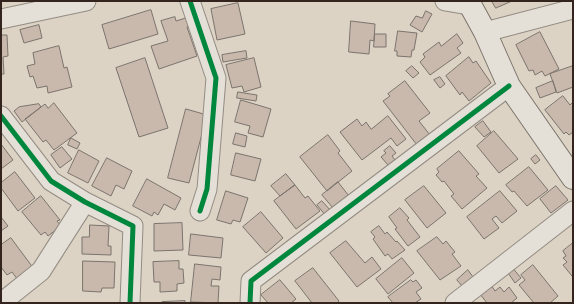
<!DOCTYPE html>
<html>
<head>
<meta charset="utf-8">
<style>
  body { margin:0 }
  #map { position:relative; width:574px; height:304px; overflow:hidden; background:#dcd3c4; font-family:Cardo,serif }
  canvas { display:block }
  .frame { position:absolute; inset:0; border:2px solid #33251d; pointer-events:none }
</style>
</head>
<body>
<div id="map">
<canvas width="574" height="304"></canvas>
<div class="frame"></div>
</div>
<script>
const g = document.querySelector('canvas').getContext('2d');
g.lineJoin = 'round';
function fill(path, color) { g.fillStyle = color; g.fill(path, 'evenodd'); }
function stroke(path, color, width, dash) { g.strokeStyle = color; g.lineWidth = width; g.lineCap = dash ? 'butt' : 'round'; g.setLineDash(dash || []); g.stroke(path); }
const building = new Path2D(`
  M492,1H512L496,8Z
  M238,3L245,34L217,40L211,9Z
  M151,10L158,34L109,49L102,25Z
  M426,11L432,14L422,32L410,25L416,16L422,18Z
  M175,17L176,21L189,17L192,25L187,27L197,56L159,69L151,46L168,41L161,21Z
  M351,21L375,24L374,41L370,40L369,54L349,52Z
  M39,25L42,38L24,43L20,30Z
  M398,31L417,33L414,50H412L411,57L397,56V51H395Z
  M540,32L559,69L545,76L542,71L535,75L533,70L529,71L516,45Z
  M375,34H386V47H374Z
  M457,34L463,43L457,48L461,53L430,75L420,62L425,57L423,54L439,42L441,46Z
  M1,35H7L8,56L3,57L4,74H1Z
  M59,46L64,68L67,67L72,87L48,93L47,86L37,88L33,76L30,77L27,66L35,64L33,53Z
  M246,51L247,58L223,62L222,55Z
  M469,57L473,63L476,61L491,83L469,101L462,92L460,95L446,76Z
  M145,58L168,128L139,137L116,68Z
  M254,58L261,87L244,92L242,86L232,88L226,65Z
  M412,66L419,73L413,78L406,71Z
  M573,66V87L557,93L550,74Z
  M440,77L445,84L440,88L434,80Z
  M405,81L430,113L419,121L430,135L417,145L383,101L390,96L388,94Z
  M553,81L556,92L540,98L536,88Z
  M238,92L257,95L256,101L237,98Z
  M563,96L570,105L572,103L573,104V132L569,135L566,132L564,134L545,110Z
  M241,100L271,109L263,137L248,133L250,126L235,122Z
  M54,103L77,133L54,150L46,140L43,142L25,119L45,104L48,108Z
  M39,104L41,107L22,122L14,111L19,107Z
  M186,109L207,115L189,183L168,178Z
  M388,116L406,139L397,146L391,138L362,160L340,132L357,119L362,126L366,122L371,129Z
  M483,121L491,132L484,137L475,127Z
  M494,131L518,159L499,173L477,146Z
  M236,133L247,136L245,147L233,144Z
  M328,135L340,151L338,153L352,171L327,191L300,157Z
  M71,138L80,143L77,149L68,145Z
  M1,144L13,160L1,169Z
  M390,146L396,153L392,156L395,160L388,165L381,157L386,153L384,151Z
  M62,147L72,159L60,168L51,155Z
  M79,150L99,161L88,183L68,173Z
  M459,151L479,174L476,176L487,188L462,209L451,196L454,194L444,181L442,182L436,175L439,172L437,169Z
  M236,153L261,159L255,181L231,175Z
  M536,155L540,160L535,164L531,159Z
  M107,158L132,171L124,189L116,185L111,196L92,186Z
  M529,167L548,190L527,206L514,191L512,192L506,185Z
  M15,172L35,198L18,211L1,188V183Z
  M286,174L295,185L280,196L271,186Z
  M147,179L181,198L175,210L164,204L158,215L154,212L152,216L133,206Z
  M338,182L349,196L333,208L322,195Z
  M295,185L305,198L308,196L320,211L296,229L274,201Z
  M424,186L446,213L427,228L405,200Z
  M556,186L568,200L551,213L540,199Z
  M226,191L248,198L240,222L233,220L231,224L217,220Z
  M500,191L517,211L502,223L496,216L492,219L499,228L484,239L467,217Z
  M41,196L60,220L57,221L61,226L48,236L45,232L41,235L22,212Z
  M322,201L331,211L326,216L317,205Z
  M400,208L409,218L407,220L420,237L408,246L395,229L397,228L389,217Z
  M261,212L283,238L266,253L243,227Z
  M1,217L8,226L1,231Z
  M182,223L183,250L154,251V224Z
  M90,225L109,226L108,246H111V255L82,254V237H89Z
  M379,226L385,234L387,232L396,242L397,241L405,250L392,259L388,254L385,256L373,239L375,237L371,232Z
  M191,234L223,238L221,258L189,255Z
  M437,237L443,244L446,241L455,252L452,254L461,266L440,280L417,251Z
  M11,238L34,269L18,280L12,272L7,275L1,267V245Z
  M346,241L365,263L372,257L381,269L357,287L330,253Z
  M573,243V275L572,276L563,265L567,262L563,258L566,256L563,251Z
  M402,258L414,273L388,294L376,279Z
  M83,261L115,262L114,288H102L101,292L83,291Z
  M179,261V269H183L184,283L177,284V291L160,292V282H154L153,262Z
  M195,264L221,267L220,280L212,279L211,286H219L218,303L191,302Z
  M533,265L558,296L550,303H534L519,285L525,280L521,275Z
  M511,266L521,278L515,283L506,270Z
  M313,268L339,301L337,303H312L295,281Z
  M468,270L473,277L462,286L457,280Z
  M280,280L296,299L291,303H268L261,295Z
  M411,280L413,282L416,280L422,288L416,292L421,299L415,303H393L388,297Z
  M491,285L495,291L500,287L504,292L509,287L517,298L511,303H487L480,294Z
  M185,301V303H162V302Z`);
fill(building, '#c9b8ac');
stroke(building, '#7b746c', 1);
const street = new Path2D(`
  M190,1L216,78L207,189L200,211
  M445,1L469,5
  M1,19L86,1
  M485,32L573,9
  M1,116L51,181L85,202L133,226L130,303
  M1,303L41,271L85,202
  M250,303L251,281L509,86
  M455,303L573,211`);
const secondary = new Path2D(`
  M468,1L485,32L509,86L573,178`);
stroke(street, '#938c83', 21);
stroke(secondary, '#7b746c', 24);
stroke(street, '#e4e0d8', 19);
stroke(secondary, '#e4e0d8', 22);
stroke(new Path2D(`
  M190,1L216,78L207,189L200,211
  M1,116L51,181L85,202L133,226L130,303
  M250,303L251,281L509,86`), '#00873e', 5);
</script>
</body>
</html>
